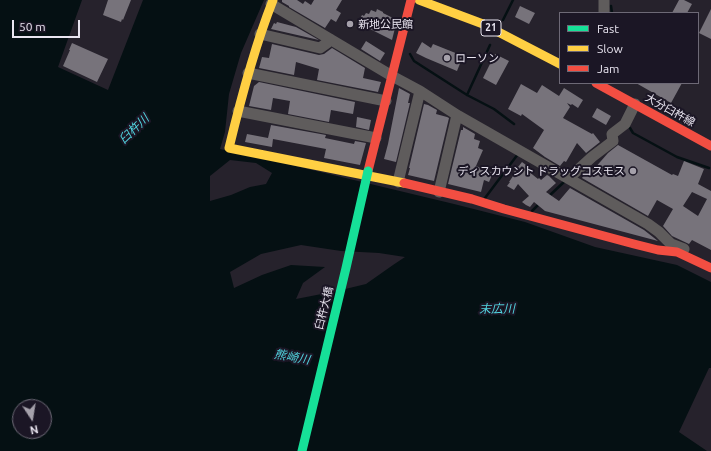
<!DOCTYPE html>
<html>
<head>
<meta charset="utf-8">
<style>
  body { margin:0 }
  #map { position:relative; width:711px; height:451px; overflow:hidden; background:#26222c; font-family:Ubuntu,sans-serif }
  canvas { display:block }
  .legend { position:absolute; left:559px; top:12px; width:140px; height:72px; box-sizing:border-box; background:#1b1625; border:1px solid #6d6976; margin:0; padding:5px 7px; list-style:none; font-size:12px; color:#e9e5f0 }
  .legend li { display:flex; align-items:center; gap:8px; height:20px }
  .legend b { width:20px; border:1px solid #6d6976 }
  .north { position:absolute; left:12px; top:399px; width:40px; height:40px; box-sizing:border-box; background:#1b1625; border:1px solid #6d6976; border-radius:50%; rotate:168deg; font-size:11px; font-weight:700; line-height:16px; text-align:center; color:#e9e5f0 }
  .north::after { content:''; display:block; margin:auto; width:14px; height:18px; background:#a5a1ab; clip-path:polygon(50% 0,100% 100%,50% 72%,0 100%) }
  .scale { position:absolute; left:12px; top:20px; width:68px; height:18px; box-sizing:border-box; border:2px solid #e9e5f0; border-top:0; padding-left:5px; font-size:12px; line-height:14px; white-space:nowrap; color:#e9e5f0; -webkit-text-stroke:3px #1b1625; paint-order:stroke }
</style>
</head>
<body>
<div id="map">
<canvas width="711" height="451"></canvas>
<ul class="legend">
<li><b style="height:5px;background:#16e098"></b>Fast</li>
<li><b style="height:5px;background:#ffcf43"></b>Slow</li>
<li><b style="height:5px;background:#f24e42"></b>Jam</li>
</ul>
<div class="north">N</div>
<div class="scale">50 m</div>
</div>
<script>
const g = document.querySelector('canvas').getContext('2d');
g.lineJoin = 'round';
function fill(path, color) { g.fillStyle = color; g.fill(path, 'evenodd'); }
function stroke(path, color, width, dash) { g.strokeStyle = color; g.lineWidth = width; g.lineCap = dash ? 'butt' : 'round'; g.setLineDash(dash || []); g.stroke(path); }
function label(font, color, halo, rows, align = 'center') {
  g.font = font + ' Ubuntu,"Noto Sans JP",sans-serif'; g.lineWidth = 4; g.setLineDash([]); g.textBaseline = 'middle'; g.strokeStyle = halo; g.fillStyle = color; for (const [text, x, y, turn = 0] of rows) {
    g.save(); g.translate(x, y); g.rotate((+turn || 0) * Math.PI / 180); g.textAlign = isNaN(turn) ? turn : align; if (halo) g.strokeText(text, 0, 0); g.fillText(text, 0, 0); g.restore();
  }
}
fill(new Path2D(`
  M0,0H82L58,67L108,90L143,0H264L241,53L229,94L225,132L220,149L283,163L454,204L525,222L595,247L677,265L711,282V368H709L679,432L707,451H0ZM230,160L256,163L272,173L266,184L250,187L231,195L210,201V176ZM301,245L341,251L379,253L405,257L393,265L366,284L337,291L296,299L303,283L325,267L291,265L262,275L234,288L230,272L261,254ZM20,407H44V431H20Z`), '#051013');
stroke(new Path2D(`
  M611,6L612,13
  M503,20L513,0
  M410,54L414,61L467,95L494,109L514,124
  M467,95L490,45
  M630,128L633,133L677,157L709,168
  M548,197L565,181
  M485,198L518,154
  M532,211L539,204`), '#051013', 2.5);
fill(new Path2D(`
  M108,0H131L123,20L122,19L121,22L103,15Z
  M282,0H297L303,4L305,1L311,5L314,0H342L336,10L341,13L336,22L331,19L325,28L289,7V6L282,2Z
  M679,0H684L692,4L687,13H672Z
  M520,6L535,13L529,24L515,17Z
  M377,9L383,12V13L397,20L392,40L358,23L362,15L364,16L366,13L369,14L371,10L376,12Z
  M711,9V39L699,33Z
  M277,22L296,27L319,40L271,29L274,23L276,24Z
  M366,41L385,53L380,61L361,49Z
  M422,42L431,48L433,44L463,56L457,71L426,58L416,53Z
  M72,43L108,59L97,82L63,66L70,50H69Z
  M272,44L319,55L324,54L332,48L365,68L363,78L381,82L378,92L317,80L319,69L296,62L294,75L259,68L262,57L269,58Z
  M495,54L509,61L496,85L483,78Z
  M259,82L355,102L353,114L331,110L329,122L288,114L290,101L273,98L271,110L249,106L254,86Z
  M636,83H682L671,103Z
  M521,84L537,93L542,85L559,96L564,88L583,100L578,108L572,104L571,105L567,103L570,107L563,118L592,134L593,133L600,142L586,153L577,143L566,162L564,161L560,166L545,157L533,148L544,130L522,114L521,116L508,109Z
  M399,88L410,94L408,103H410L396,162L384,159L388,144Z
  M424,104L428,105L437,110L436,114L447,117L449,118L434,181L408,175L410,168H409Z
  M597,108L611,116L606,125L592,117Z
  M357,117L371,120L369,130L356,127Z
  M271,125L326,135L325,138L354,144L355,141L366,143L360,165L324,158L326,149L273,139L272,147L245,142L247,134L268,138Z
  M463,127L475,134L474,139L480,141L478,148L483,150L476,166L493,173L489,182L484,180L481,192L448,184L461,130H463Z
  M618,145L672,175L673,174L678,176L684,161L704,169L698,184L711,191V250L692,240L689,244L672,236L663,226L673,209L657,200L648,216L582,178L587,171L592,167L594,169L608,153ZM692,192L707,199L698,216L683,206Z
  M522,162L530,168L528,171L538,179L539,178L541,180L547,175L549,176L556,183L546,192L559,201L570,188L644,230L658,241L545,211L534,202L530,207L526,205L522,202L529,196L518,184L514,190L507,186L510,182H509L515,173L514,172Z`), '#77737b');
stroke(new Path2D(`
  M271,4L392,76L420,91L457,115L648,224L659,232L671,244L684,249
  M604,13V0
  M260,34L320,48L327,43L330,39
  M248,73L386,101
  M238,111L376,138
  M569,178L592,157L613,141L612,134L625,124L635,104
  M398,182L420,91
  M439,192L457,115`), '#5f5c5c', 11);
stroke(new Path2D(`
  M273,0C254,48 241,98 229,148L404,183
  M419,0L483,24L560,64`), '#ffcf43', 9);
stroke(new Path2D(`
  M596,83L711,146
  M368,171L411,0
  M404,183L472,199L504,209L634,244L658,250L677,252L711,268`), '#f24e42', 9);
stroke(new Path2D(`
  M302,451L346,268L368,171`), '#16e098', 9);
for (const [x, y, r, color] of [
  [350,24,4,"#a5a1ab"],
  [447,58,4,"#a5a1ab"],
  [633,171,4,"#a5a1ab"]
]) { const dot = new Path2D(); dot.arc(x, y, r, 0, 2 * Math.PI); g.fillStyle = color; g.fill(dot); stroke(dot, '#1b1625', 1.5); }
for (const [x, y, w] of [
  [491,28,20]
]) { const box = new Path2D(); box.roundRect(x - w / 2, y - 8, w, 16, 3); g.fillStyle = '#1b1625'; g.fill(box); stroke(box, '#e9e5f0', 1); }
label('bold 10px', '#e9e5f0', null, [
  ["21",491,28]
]);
label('11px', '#e9e5f0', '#1b1625', [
  ["新地公民館",358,24],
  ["ローソン",455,58],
  ["ディスカウント ドラッグコスモス",625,171,"right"]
], 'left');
label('11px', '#e9e5f0', '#1b1625', [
  ["大分臼杵線",670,110,29],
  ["臼杵大橋",324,308,-76]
]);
label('italic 12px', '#51d4df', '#1b1625', [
  ["臼杵川",134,129,-44],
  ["末広川",497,309,-1],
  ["熊崎川",292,357,10]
]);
</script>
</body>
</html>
